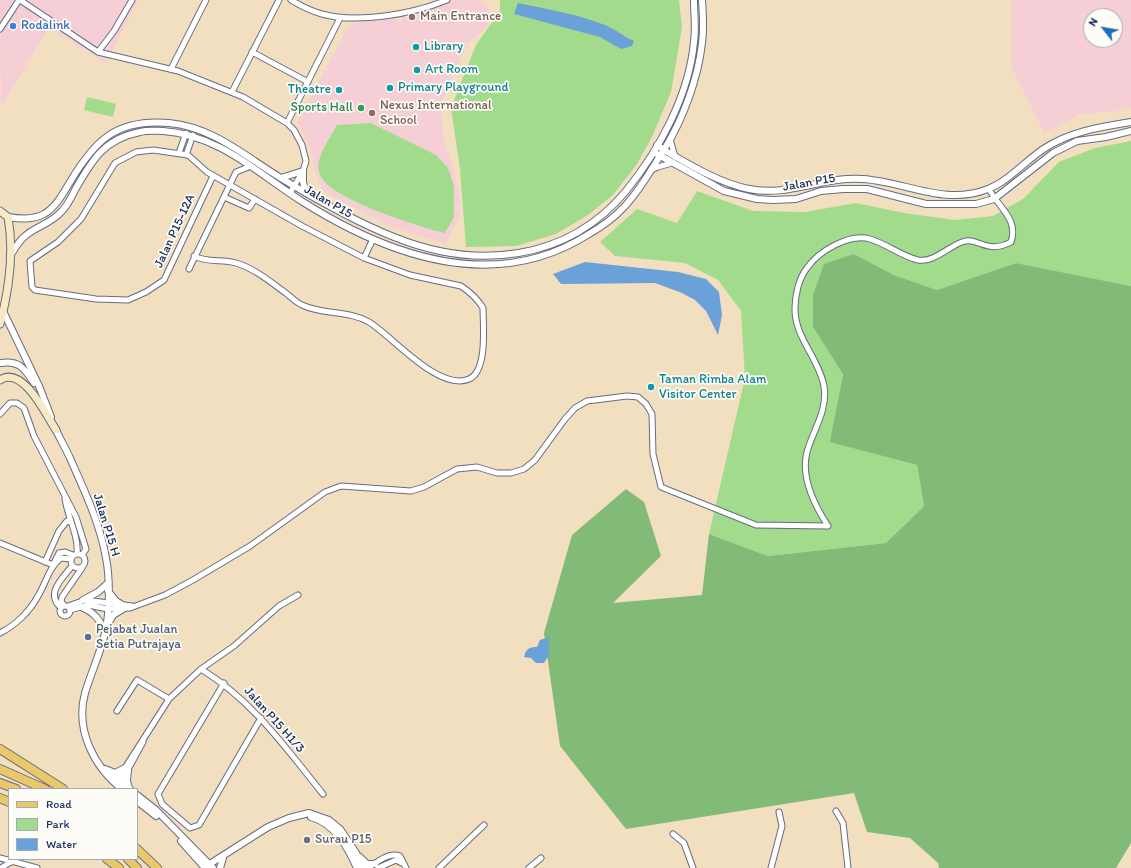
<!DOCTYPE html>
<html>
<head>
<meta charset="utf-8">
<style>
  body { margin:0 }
  #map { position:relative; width:1131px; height:868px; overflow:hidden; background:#f2dfc0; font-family:Itim,sans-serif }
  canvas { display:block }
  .legend { position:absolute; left:8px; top:788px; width:130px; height:72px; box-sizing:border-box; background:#fdfcf7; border:1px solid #a3aaba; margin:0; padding:5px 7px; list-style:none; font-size:12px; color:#1b2f5e }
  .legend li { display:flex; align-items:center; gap:8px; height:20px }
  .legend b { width:20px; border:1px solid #a3aaba }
  .north { position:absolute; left:1083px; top:8px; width:40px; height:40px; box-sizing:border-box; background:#fdfcf7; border:1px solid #a3aaba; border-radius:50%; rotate:301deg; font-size:11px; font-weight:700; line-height:16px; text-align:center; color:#1b2f5e }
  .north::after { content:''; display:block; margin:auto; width:14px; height:18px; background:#1f6fb2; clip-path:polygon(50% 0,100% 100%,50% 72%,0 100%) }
</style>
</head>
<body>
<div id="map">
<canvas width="1131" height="868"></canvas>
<ul class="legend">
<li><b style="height:5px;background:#eac769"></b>Road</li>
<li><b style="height:11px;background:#a3db8c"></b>Park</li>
<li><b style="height:11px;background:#6aa1d8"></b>Water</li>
</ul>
<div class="north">N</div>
</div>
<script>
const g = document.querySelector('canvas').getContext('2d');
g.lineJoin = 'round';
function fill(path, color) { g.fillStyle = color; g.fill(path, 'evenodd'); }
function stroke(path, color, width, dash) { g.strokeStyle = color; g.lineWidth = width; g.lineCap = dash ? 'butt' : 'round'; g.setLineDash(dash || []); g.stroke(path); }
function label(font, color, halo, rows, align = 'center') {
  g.font = font + ' Itim,sans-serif'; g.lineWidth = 3.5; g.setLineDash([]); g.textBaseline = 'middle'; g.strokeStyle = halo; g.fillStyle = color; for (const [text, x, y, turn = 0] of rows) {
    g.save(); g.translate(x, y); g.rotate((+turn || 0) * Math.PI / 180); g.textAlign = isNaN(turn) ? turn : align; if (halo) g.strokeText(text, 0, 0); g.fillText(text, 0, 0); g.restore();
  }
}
fill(new Path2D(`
  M0,0H138L106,63L49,27L1,107Z
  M456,0H480L486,4L492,17L485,29L467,44L441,103L444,142L454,170L460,200L459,218L446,244L389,226L323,191L315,171L310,146L297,123L348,27L354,23L393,18L402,23L401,16Z
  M1011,0H1131V107L1117,111L1081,114L1044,133L1011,67ZM1091,16H1115V40H1091Z`), '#f6cfd6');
fill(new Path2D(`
  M500,0H679L682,27L671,92L652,137L637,164L613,195L588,215L556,234L516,246L466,247L460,169L451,108L476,45L500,11Z
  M87,97L116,104L113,117L84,110Z
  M371,123L436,155L448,168L454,186V217L445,233C420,227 329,199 320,175C313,159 330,139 337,125Z
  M1131,141V286L1016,263L937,290L894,275L854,254L813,327L843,373L831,441L917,465L924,506L886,543L768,556L709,534L745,378L741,311L718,280L685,263L615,256L600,242L637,209L677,223L697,191L753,211L805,212L856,203L904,213L955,220L993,216L1023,199L1059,162L1095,148Z`), '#a3db8c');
fill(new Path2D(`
  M854,254L894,275L937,290L1016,263L1131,286V843L1116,868H939L938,863L910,838L867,832L854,793L626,829L560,746L544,633L572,535L626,489L644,502L661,556L613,603L702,595L709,534L768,556L886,543L924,506L917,465L830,442L843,374L813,327V295L824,264Z`), '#82bb78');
fill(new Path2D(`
  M518,3C547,9 577,14 605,25C615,29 624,37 634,41L632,46L621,49L600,37L514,14Z
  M585,262L678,272L706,279L719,292L722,315L718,335L706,311L695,300L682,293L655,283L561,284L553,274Z
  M549,637V655L544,663H536L531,658L524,657C526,649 529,647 537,647L540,640Z`), '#6aa1d8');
const minor = new Path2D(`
  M20,0L98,52L178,71L243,97L287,123L294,130L302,145L306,161L303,171L290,193
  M291,0C301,6 311,11 322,14C357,24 413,14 447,0
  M0,29L19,0
  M98,52L114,31L132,0
  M252,52L308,82
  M171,69L206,0
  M232,92L279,0
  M287,123L340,18
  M670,139L675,157
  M179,153L186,133
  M186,155L193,135
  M651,170L658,167L672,163
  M224,197L249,208L255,199
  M194,256C207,263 222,259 236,263C254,268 272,283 287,294C292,298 297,303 302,305C323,315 348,310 369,322C392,336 439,392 469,379C488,371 483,325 483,308C477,298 470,292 461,286L410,275L364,258L302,226L207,172L188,155L153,150L136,152L115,163L81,219L58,242L30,261L32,287L35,290L96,299L128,300L146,292L164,280L213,176
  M364,258L373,239
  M189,269L236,172L251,166
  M0,414L10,403H17L24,408L34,436L76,517L86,549L82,555
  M65,498C67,516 79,536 77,554
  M828,526C815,506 800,478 807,452C813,430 828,411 824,386C819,358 794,337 795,308C795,295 799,278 807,268C819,251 849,233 870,239C887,244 901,256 918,260C933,263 948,247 962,242C978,236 986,255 1011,242C1019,219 998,207 989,189
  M0,543L53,565L59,553L65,552L73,555
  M71 561a7 7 0 1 1 14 0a7 7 0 1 1-14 0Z
  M45,562L59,531L67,521L71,522
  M64,605L61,602L62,597L82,568
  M60 611a5 5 0 1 1 10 0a5 5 0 1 1-10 0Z
  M68,606L85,600L132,606
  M61,608C45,593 62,579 72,566
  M70,610L88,605L108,609L130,608L165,595L193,580L250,546L325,492L341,486L411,491L424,487L457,469L477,467L497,473H511L524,469L535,460L565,419L575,408L587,401L627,396L638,397L646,404L652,414L653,454L661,487L756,525L828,526
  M0,633C16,625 30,611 38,596C46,583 49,567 61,558L71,559
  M201,669C253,701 285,747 323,794
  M224,683L158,794L162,804L190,828L199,825L261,718
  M117,711L137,680L169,699
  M116,782L169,699L201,669L234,646L279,606L298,595
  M120,784L143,742
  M836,811L843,823L848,868
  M673,834L684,843L693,868
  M0,858L37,868
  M1,868L9,863L14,861
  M368,868C377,862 389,852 400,856L406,868
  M378,868L396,860L404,864
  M439,868L484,825
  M529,868L541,858
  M771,868L782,826L779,812`);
const tertiary = new Path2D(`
  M702,0C703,14 704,29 702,43C698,79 683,119 664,150C690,165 719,183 749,189C788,197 824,176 863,179C906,182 945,206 988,189C1009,181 1026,160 1045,148C1071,131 1101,127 1131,122
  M657,154L724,191L757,199L773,200L796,199L821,191L843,189H867L926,204H976L994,199L1053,153L1077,141L1106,137L1131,131
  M281,178L303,171V182L306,193
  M8,217C20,219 32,220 44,214C56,207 63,194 70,182C95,140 116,119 169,123C214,127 247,158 284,180C319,201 356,222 394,237C476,270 567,262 626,191C660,149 689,95 694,42C696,28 694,14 694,0
  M10,256C14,250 18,242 24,237C34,227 50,224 60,213C67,207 71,198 75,190C92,160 104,139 140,132C148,130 155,131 163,131C220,135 257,173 303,202C389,256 495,294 589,234C601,227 613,219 623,208C640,191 651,169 664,150L657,145
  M3,311L39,386L51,417
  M0,363C19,360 24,368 34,383
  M54,426C59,437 65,447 70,458C84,490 100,523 106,558C110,578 110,613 105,633C100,654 91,673 85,693C75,730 94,767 122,789
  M108,591L116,601L121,604
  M83,600L98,592L107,584
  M81,607C94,612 99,619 105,631
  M108,624L113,615L123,609
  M105,769L115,773L125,768
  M128,770L127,781L129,788
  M109,773L130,789
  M137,795L156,810L213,868
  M137,801L156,816
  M311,817C335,824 347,846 357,868
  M181,841L205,868
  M360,857L367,864H375
  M205,867L268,827L289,818L309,813L329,820L340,829L356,853L363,868
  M220,868L223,858`);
const secondary = new Path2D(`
  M0,211L8,217C14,251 9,290 0,324
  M0,380C23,365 46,415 56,430`);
const primary = new Path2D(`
  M0,749L63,789
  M0,769L45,789
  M0,783L16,789
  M0,798L9,802
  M137,849L157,868
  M107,859L119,868
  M128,859L137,868`);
stroke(minor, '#666d80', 7);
stroke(tertiary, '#666d80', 8);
stroke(secondary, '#666d80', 9);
stroke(primary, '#666d80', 10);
stroke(minor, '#fff', 5);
stroke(tertiary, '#fff', 6);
stroke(secondary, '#f7e9c3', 7);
stroke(primary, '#eac769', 8);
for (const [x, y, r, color] of [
  [412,17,4,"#8d6e63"],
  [13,26,4,"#3f7fe0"],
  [416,47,4,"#0f9aa8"],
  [417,70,4,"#0f9aa8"],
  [390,88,4,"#0f9aa8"],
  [339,90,4,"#0f9aa8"],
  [361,108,4,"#2e9e5b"],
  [372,113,4,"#8d6e63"],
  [651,387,4,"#0f9aa8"],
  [88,637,4,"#5c6f8a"],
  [307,840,4,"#6b7280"]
]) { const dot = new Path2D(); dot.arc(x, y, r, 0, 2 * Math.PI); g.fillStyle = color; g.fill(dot); stroke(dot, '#fdfcf7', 1.5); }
label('13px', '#785e54', '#fdfcf7', [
  ["Main Entrance",420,17],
  ["Nexus International",380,106],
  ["School",380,121]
], 'left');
label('13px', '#366cbe', '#fdfcf7', [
  ["Rodalink",21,26]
], 'left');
label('13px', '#0d838f', '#fdfcf7', [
  ["Library",424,47],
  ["Art Room",425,70],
  ["Primary Playground",398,88],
  ["Theatre",331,90,"right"],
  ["Taman Rimba Alam",659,380],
  ["Visitor Center",659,395]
], 'left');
label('13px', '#27864d', '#fdfcf7', [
  ["Sports Hall",353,108]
], 'right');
label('13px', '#1b2f5e', '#fdfcf7', [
  ["Jalan P15",809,183,-10],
  ["Jalan P15",328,202,30],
  ["Jalan P15-12A",175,231,-65],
  ["Jalan P15 H",106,525,73],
  ["Jalan P15 H1/3",274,720,48]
]);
label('13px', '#4e5e75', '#fdfcf7', [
  ["Pejabat Jualan",96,630],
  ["Setia Putrajaya",96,645]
], 'left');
label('13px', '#5b616d', '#fdfcf7', [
  ["Surau P15",315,840]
], 'left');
</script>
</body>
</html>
